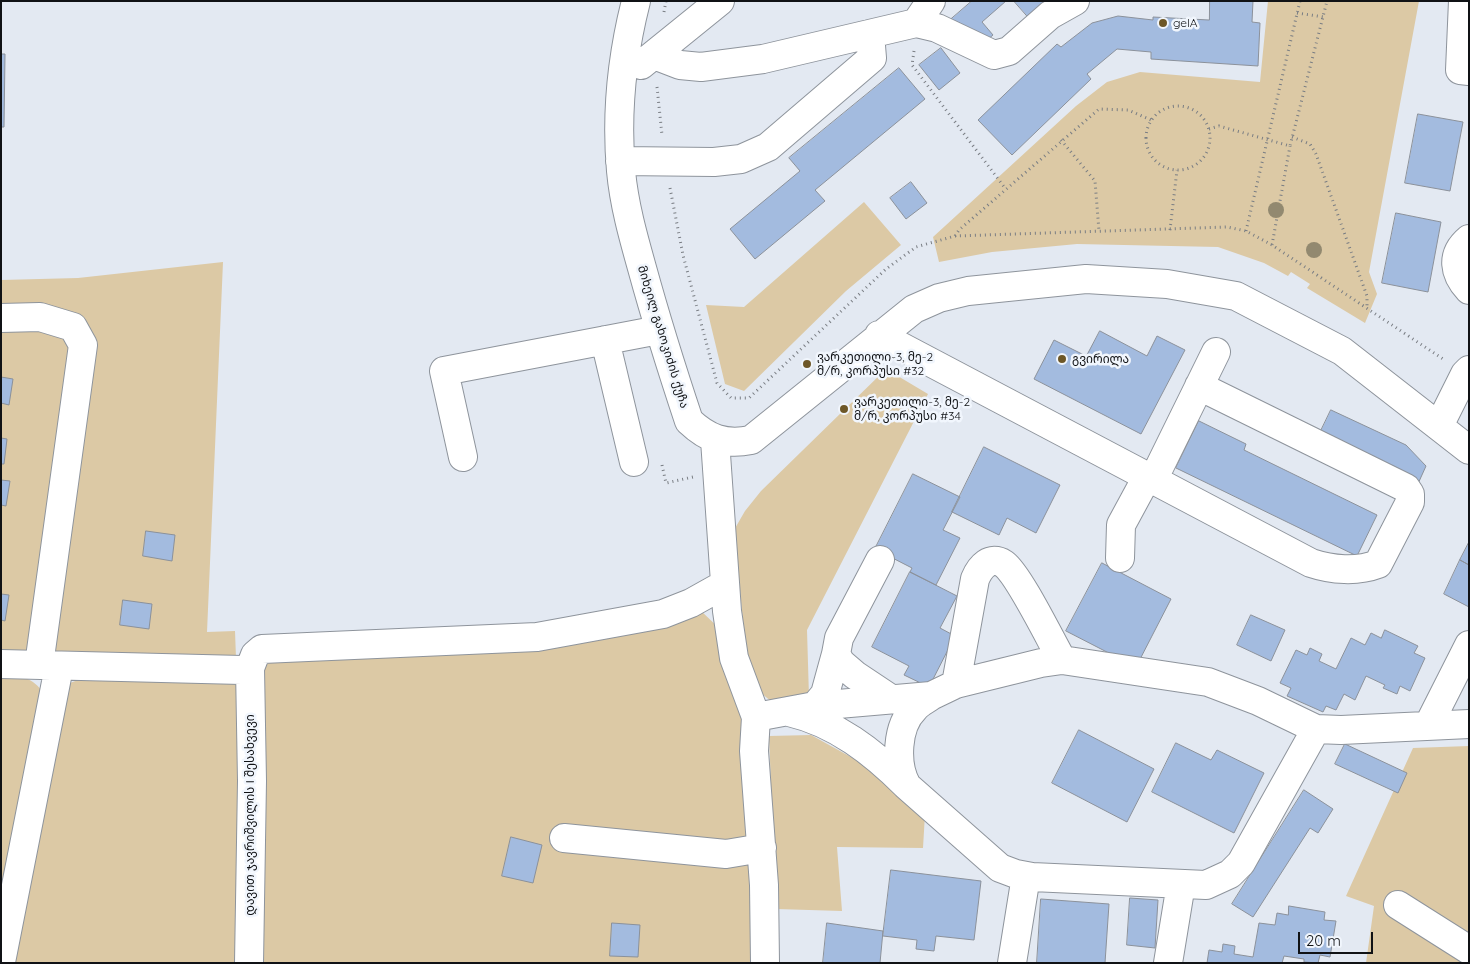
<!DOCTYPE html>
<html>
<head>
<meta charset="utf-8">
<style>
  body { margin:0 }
  #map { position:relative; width:1470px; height:964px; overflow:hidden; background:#e3e9f2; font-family:Quicksand,sans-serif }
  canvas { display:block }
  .frame { position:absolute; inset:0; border:2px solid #101215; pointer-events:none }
  .scale { position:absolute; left:1298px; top:932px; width:75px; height:22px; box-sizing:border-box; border:2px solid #101215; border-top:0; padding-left:6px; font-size:15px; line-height:18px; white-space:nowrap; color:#101215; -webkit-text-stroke:4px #f1f6fd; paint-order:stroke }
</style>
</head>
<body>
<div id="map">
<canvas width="1470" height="964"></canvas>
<div class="frame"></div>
<div class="scale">20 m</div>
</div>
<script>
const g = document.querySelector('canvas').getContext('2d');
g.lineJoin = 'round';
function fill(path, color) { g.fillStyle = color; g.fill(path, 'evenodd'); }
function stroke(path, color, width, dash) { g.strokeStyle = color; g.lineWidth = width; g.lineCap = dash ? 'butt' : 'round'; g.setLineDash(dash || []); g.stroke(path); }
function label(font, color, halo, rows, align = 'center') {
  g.font = font + ' Quicksand,"Noto Sans Georgian",sans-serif'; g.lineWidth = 5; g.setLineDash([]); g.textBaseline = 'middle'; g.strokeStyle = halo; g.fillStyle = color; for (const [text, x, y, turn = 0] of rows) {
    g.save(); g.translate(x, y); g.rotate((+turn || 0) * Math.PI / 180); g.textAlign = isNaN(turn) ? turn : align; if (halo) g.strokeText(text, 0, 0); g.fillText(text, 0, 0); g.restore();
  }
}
fill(new Path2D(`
  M1268,1H1419L1369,272L1377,294L1365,323L1307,288L1310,284L1291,272L1288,276L1264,263L1218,247L1077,244L992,252L939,262L933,237L1076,106L1107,82L1140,72L1260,82Z
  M864,202L901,245L846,291L744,391L725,384L706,305L744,307Z
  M223,262L207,632L235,631L236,658L1,654V280L78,278Z
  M886,369L928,394L807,630L809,697L778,707L761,693L746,651L734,530L745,511L761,491Z
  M699,609L722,631L743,718L758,963H9L67,684L84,678L257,674L267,664L285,655Z
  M1,677C21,677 30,675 43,692L1,918Z
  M811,735L869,767L925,814L923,848L837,847L842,911L776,909L769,736Z
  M1469,746V963H1366L1374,906L1346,896L1413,748Z`), '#dcc9a5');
const building = new Path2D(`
  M972,1H1006L982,22L993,35L981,45L949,21Z
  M1014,1H1049L1030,19Z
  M1210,1H1253L1252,22L1260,23L1258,66L1151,59V52L1117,49L1087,74L1091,79L1012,155L978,120L1057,44L1061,47L1092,23L1118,16L1153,20V17L1209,20Z
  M941,48L960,73L939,90L919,65Z
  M1,54H5L4,127H1Z
  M899,68L925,99L815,190L825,201L755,259L730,229L800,171L789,158Z
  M1418,114L1463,122L1450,191L1405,183Z
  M911,182L927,203L906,219L890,198Z
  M1396,213L1441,222L1428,292L1382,283Z
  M1100,331L1147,356L1157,336L1185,350L1141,434L1034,379L1054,340L1086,356Z
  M1,377L13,379L9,405L1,403Z
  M1331,410L1406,445L1426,466L1417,486L1317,439Z
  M1199,421L1246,444L1244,450L1377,515L1357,556L1176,468Z
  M1,438L7,439L4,464H1Z
  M984,447L1060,485L1036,533L1007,518L999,535L952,512Z
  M913,474L960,497L943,530L960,538L936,585L910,572L912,568L875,549Z
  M1,480L10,481L6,506L1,505Z
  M146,531L175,535L172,561L143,556Z
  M1469,542V565L1460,560Z
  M1460,560L1469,565V607L1444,594Z
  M1102,563L1171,599L1136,667L1066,631Z
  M910,572L957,596L940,628L955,636L929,687L904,675L909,666L872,647Z
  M1,594L9,595L5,621L1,620Z
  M123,600L152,604L149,629L120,625Z
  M1251,615L1285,630L1271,661L1237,645Z
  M1385,630L1418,646L1414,653L1425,658L1410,691L1400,686L1397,694L1383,688L1385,685L1366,676L1355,700L1344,694L1336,710L1326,706L1323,712L1287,696L1291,688L1280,683L1296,650L1307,655L1310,648L1322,654L1319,661L1336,669L1351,638L1365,645L1371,633L1381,638Z
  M1079,730L1154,769L1127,822L1052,783Z
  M1176,743L1211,760L1217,750L1264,773L1234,833L1152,792Z
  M1345,744L1407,773L1398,793L1335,764Z
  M1304,790L1333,809L1318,833L1310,828L1253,917L1232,904Z
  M511,837L542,845L533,883L502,876Z
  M891,870L981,881L974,940L936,936L934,951L916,949L917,940L883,936Z
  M1130,898L1158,900L1155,948L1127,945Z
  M1041,899L1109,904L1105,963H1037Z
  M1289,906L1325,912L1324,920L1336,921L1330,957L1320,955L1318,963L1304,962V959L1284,956L1282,963H1207L1209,950L1222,952L1223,944L1235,946L1234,954L1253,957L1259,923L1275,925L1277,913L1288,915Z
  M612,923L640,925L638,957L610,956Z
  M827,923L883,931L880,963H823Z`);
fill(building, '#a3bbdf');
stroke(building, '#8b919a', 1);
const minor = new Path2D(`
  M636,1C622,56 616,115 621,171C624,204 633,236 642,268C656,319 672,370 689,421C708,439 725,445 751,440L914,309L939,298L968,291L1086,279L1167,284L1236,296L1342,351L1469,450
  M1463,1L1460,70L1469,71
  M916,23L931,1
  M654,55L680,65L701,67L763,59L916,23L937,28L994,55L1009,51L1050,15L1075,1
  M641,65L720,1
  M620,161L714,162L741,159L768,147L872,58L870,34
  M1469,239C1450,255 1454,274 1469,290
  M1,318L40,317L73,327L83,345L39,665
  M879,335L1311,563C1332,570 1357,572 1378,564L1410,502V494L1406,488L1199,386
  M605,340L634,462
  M1439,426L1465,374L1469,370
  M715,440L727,611L734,658L756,717L754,751L764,885L765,963
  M463,457L444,371L659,330
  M1153,480L1216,352
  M1120,558L1121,525L1147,477
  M880,560L839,638L836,654L841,663L855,675L891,699
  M1,664L242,670L250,668L255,655L262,649L537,637L663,614L691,603L725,584
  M956,684L975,579C980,567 990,555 1004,564C1019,575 1051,641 1062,660
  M931,696C926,700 919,703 915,708C896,726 895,765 907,786L1000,868L1016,874L1032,877L1206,885L1230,874L1241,863L1316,729
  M815,706L825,694L836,654
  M789,712C836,723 873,752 906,785
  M756,717L815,706L931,696L956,684L1041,663L1062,660L1208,682L1258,701L1316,729L1341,730L1469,724
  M1428,726L1469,645
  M564,838L726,854L762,848
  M1398,905L1469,950
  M1,962L59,667
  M249,963L252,781L250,668
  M1012,963L1026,876
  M1168,963L1181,884`);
stroke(minor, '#8e949c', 30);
stroke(new Path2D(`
  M664,12L666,1
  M1297,13L1324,17
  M914,51L912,65L1005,188
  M657,87L662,135
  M1146 138a32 32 0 1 1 64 0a32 32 0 1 1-64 0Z
  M1209,129L1219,126L1290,146L1327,1
  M1292,137L1310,144L1316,154L1367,296V307
  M1061,140L1095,181L1099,231
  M670,188L683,255L717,383L731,398H749L886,269L916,247L955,236L1227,227L1246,231L1272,245L1443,359
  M1170,230L1177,170
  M1246,231L1300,1
  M955,236L959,230L1099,109L1128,110L1151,120
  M1272,245L1290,146
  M662,465L666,483L693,477`), '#797d83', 3, [1, 4]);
stroke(minor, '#fff', 28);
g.fillStyle = '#928970';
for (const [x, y] of [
  [1276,210],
  [1314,250]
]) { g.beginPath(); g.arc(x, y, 8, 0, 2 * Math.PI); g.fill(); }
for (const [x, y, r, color] of [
  [1163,23,5,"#6d5727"],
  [1062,359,5,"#6d5727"],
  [807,364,5,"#6d5727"],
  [844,409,5,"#6d5727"]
]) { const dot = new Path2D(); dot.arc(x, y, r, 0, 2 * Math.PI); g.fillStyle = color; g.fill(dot); stroke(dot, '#f1f6fd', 2); }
label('12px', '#101215', '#f1f6fd', [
  ["gelA",1173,23],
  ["ვარკეთილი-3, მე-2",817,357],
  ["მ/რ, კორპუსი #32",817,371],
  ["გვირილა",1072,359],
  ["ვარკეთილი-3, მე-2",854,402],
  ["მ/რ, კორპუსი #34",854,416]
], 'left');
label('12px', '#101215', '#f1f6fd', [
  ["მიხეილ გახოკიძის ქუჩა",663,337,73],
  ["დავით ჯავრიშვილის I შესახვევი",250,815,-90]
]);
</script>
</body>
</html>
